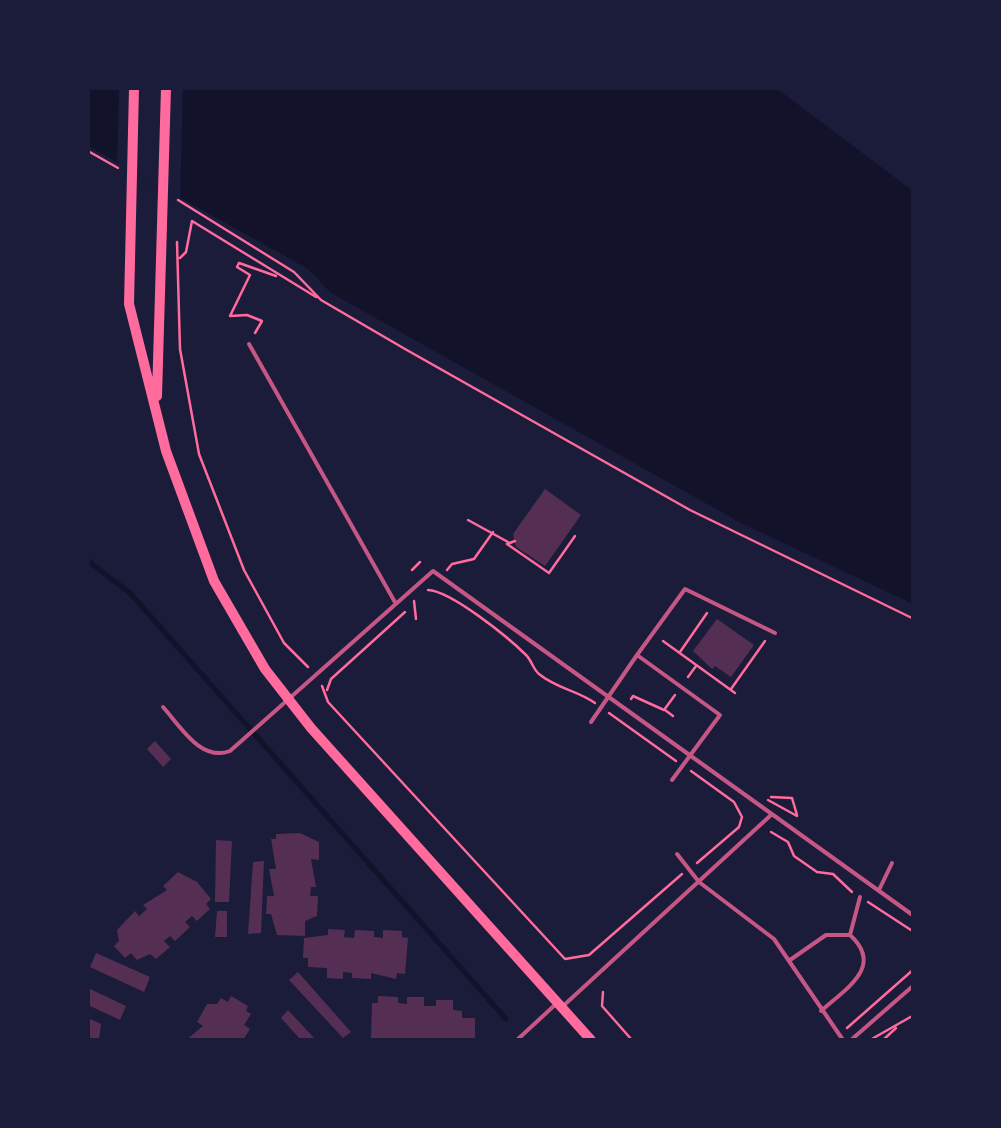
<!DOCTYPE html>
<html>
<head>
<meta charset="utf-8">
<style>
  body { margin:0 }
  #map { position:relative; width:1001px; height:1128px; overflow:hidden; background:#1b1b3a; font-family:"Playfair Display",serif }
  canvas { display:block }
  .frame { position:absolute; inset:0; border:90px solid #1b1b3a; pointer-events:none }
</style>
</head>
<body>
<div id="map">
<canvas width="1001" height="1128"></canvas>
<div class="frame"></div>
</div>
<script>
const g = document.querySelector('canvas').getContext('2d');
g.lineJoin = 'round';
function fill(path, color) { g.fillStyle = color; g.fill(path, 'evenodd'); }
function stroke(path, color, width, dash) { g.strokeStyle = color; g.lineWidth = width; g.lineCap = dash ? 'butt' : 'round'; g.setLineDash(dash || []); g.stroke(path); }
fill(new Path2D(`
  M88,88H776L913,191V604L741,523L331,293L308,269L88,146Z`), '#12122b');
fill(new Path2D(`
  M119,88H183L180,203L117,167Z`), '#1b1b3a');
stroke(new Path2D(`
  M88,561L130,593L506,1019`), '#12122b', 5);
fill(new Path2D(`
  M545,489L581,515L545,566L516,547L513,534Z
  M717,619L754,645L731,677L715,666L712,669L693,651Z
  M155,741L171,759L163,767L147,749Z
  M300,833L319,842V860L311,859L316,887H311L310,896H318L317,916L305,921V936L277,935L271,914H266L267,896H274L269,869H276L271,839H276V834Z
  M216,840L232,841L229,902H215Z
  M264,861L261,933L248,934L253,862Z
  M178,872L197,882L211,899L206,904L210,909L197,921L192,916L185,922L190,927L175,941L170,936L164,941L170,947L156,959L150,954L137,960L131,953L125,958L114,946L119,941L117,930L135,911L139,916L147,909L143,905L167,890L163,886Z
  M217,911H227V937H215Z
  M328,929L345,930L344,937L354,938L355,930L374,931V937L383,938V930L402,931V937L408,938L405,974L397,973L396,979L371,973V979L352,978V973L343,972V979L327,978V968L308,967V958H303L304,938L328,935Z
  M96,953L150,977L144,992L90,967Z
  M298,972L351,1032L343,1038L289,980Z
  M88,988L126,1006L120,1020L88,1005Z
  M231,996L248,1006L246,1011L251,1014L244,1025L250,1029L243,1040H186L203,1026L197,1022L207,1004H217L221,998L228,1002Z
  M378,996L398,997V1003L407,1004V997H424V1006H436V1000H453V1010L462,1011V1018H475V1040L371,1039L372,1003H378Z
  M288,1010L316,1040H301L281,1018Z
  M88,1018L101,1024L99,1040H88Z`), '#542f53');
stroke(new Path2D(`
  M88,151L118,168
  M178,200L294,272L321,300L405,349L690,510L914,619
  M177,242L180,349L199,454L244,570L284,643L308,667
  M180,258L186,252L192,221L316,297
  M255,333L262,321L247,315L230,316L250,275L237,267L239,263L276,276
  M468,520L508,542
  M515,541L507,544L549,573L575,536
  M412,570L420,562
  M447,570L452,564L474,559L493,532
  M428,590C451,591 508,637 526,655C532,661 533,669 539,674C557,689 577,690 595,703
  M414,601L416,619
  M663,641L735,693
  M680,652L707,613
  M688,677L696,666
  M322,686L328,702L565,959L589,955L682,874
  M731,689L765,641
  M327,690L331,679L405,612
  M631,699L633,696L664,710L675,695
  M665,710L673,716
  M609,713L676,761
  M691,771L734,802L742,817L739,827L697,863
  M771,797L792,798L797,815
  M768,800L797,816
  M771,832L788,842L794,856L817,872L833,874L852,892
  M868,902L914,932
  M603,992L602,1006L632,1040
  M847,1028L914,969
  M870,1040L914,1015
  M883,1040L896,1028`), '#ff6b9d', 2.5);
stroke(new Path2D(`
  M249,344L396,604
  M637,655L685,589L775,633
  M163,707C181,727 201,762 230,751L433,571L914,916
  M591,722L637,655L720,715L672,780
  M677,854L699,882L774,939L843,1040
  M879,890L892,863
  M790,960L826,935H850L860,897
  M562,1007L771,815
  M821,1011C845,989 885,967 850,935
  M517,1040L557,1003
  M851,1040L914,985`), '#c65784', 4);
stroke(new Path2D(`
  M134,88L129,304L166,451L214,581L265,669L311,728L591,1040
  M157,396L166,88`), '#ff6b9d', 10);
</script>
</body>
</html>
